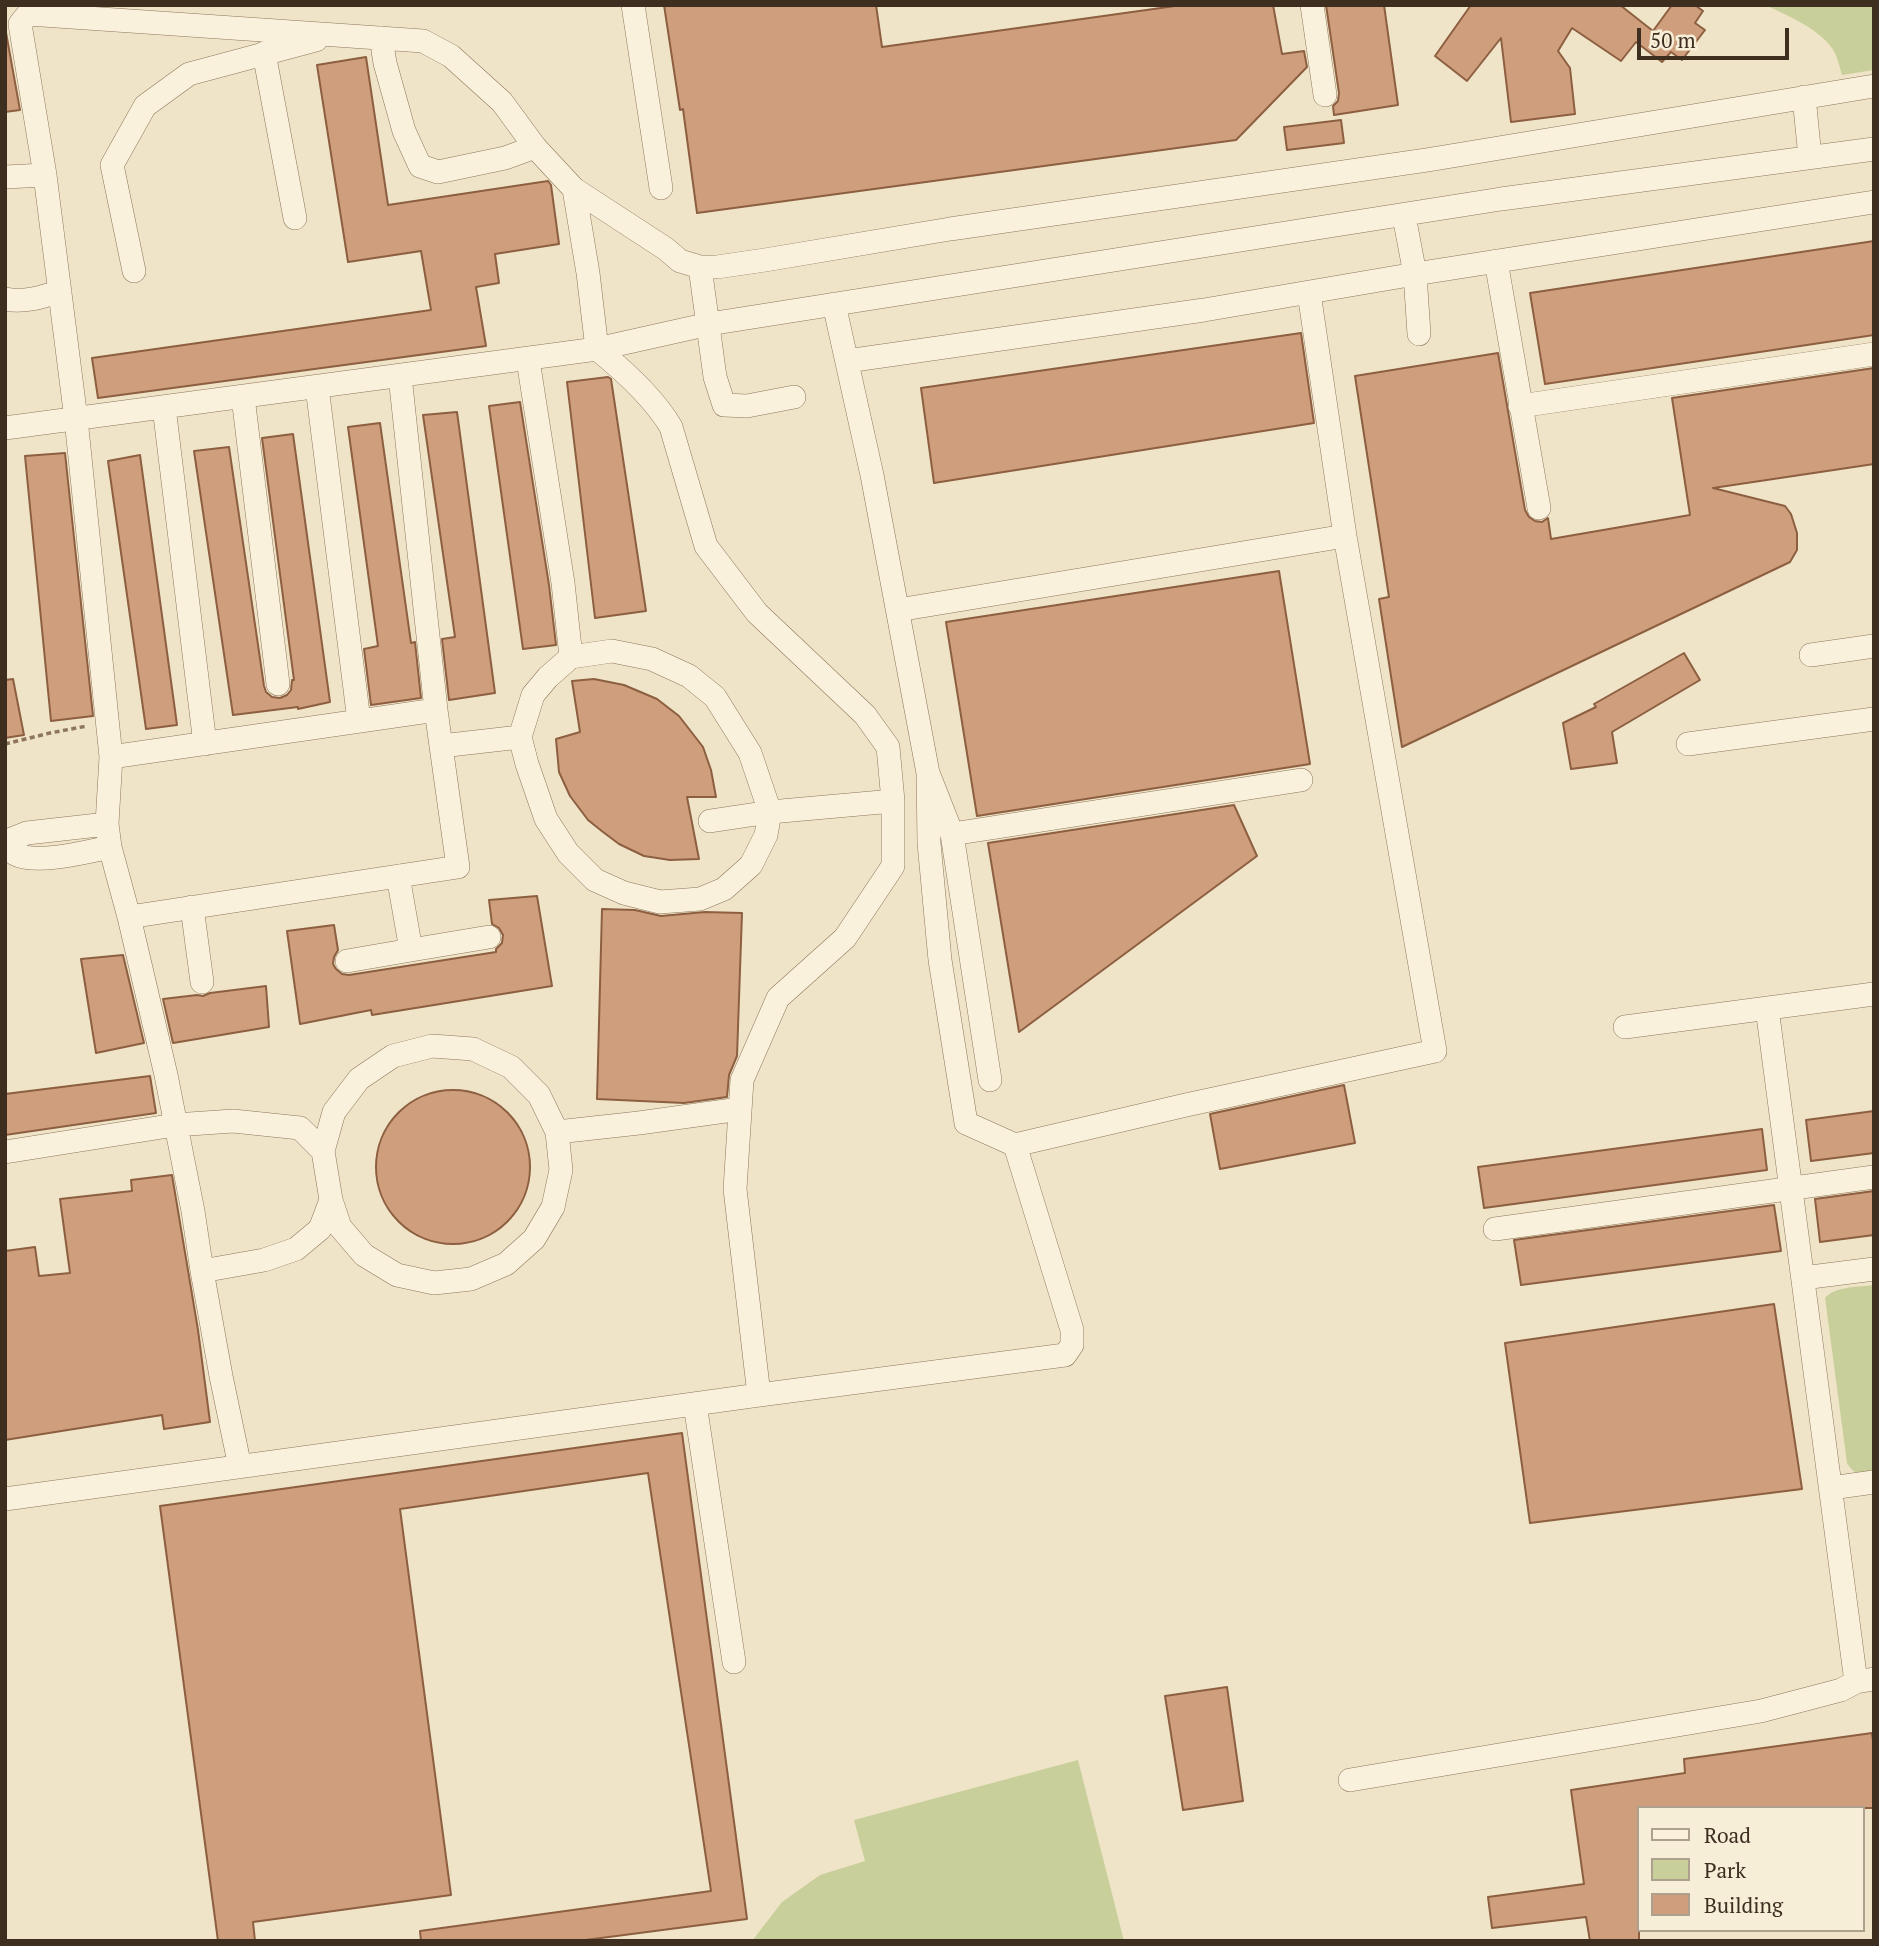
<!DOCTYPE html>
<html>
<head>
<meta charset="utf-8">
<style>
  body { margin:0 }
  #map { position:relative; width:1879px; height:1946px; overflow:hidden; background:#f0e4c8; font-family:"PT Serif",serif }
  canvas { display:block }
  .frame { position:absolute; inset:0; border:7px solid #3d2e20; pointer-events:none }
  .legend { position:absolute; left:1637px; top:1806px; width:228px; height:126px; box-sizing:border-box; background:#f7eed8; border:2px solid #ada18e; margin:0; padding:9px 12px; list-style:none; font-size:21px; color:#3d2e20 }
  .legend li { display:flex; align-items:center; gap:14px; height:35px }
  .legend b { width:35px; border:2px solid #ada18e }
  .scale { position:absolute; left:1637px; top:28px; width:152px; height:32px; box-sizing:border-box; border:4px solid #3d2e20; border-top:0; padding-left:9px; font-size:21px; line-height:24px; white-space:nowrap; color:#3d2e20; -webkit-text-stroke:5px #f7eed8; paint-order:stroke }
</style>
</head>
<body>
<div id="map">
<canvas width="1879" height="1946"></canvas>
<div class="frame"></div>
<ul class="legend">
<li><b style="height:9px;background:#faf1dc"></b>Road</li>
<li><b style="height:19px;background:#c9cf9b"></b>Park</li>
<li><b style="height:19px;background:#cf9f7d"></b>Building</li>
</ul>
<div class="scale">50 m</div>
</div>
<script>
const g = document.querySelector('canvas').getContext('2d');
g.lineJoin = 'round';
function fill(path, color) { g.fillStyle = color; g.fill(path, 'evenodd'); }
function stroke(path, color, width, dash) { g.strokeStyle = color; g.lineWidth = width; g.lineCap = dash ? 'butt' : 'round'; g.setLineDash(dash || []); g.stroke(path); }
fill(new Path2D(`
  M1765,5H1874V70L1842,75C1840,68 1838,60 1835,53C1824,31 1787,15 1765,5Z
  M1874,1285V1473C1861,1475 1854,1475 1847,1463L1825,1298C1835,1286 1859,1287 1874,1285Z
  M1078,1760L1124,1941H752L782,1902L820,1875L865,1861L854,1820Z`), '#c9cf9b');
const building = new Path2D(`
  M664,5H876L882,47L1182,5H1273L1282,54L1304,51L1307,67L1236,140L697,213L683,109L680,110Z
  M1326,5H1384L1398,105L1334,115L1333,106L1338,101L1339,93Z
  M1471,5H1620L1653,31L1672,5H1695L1703,11L1695,23L1705,30L1682,60L1671,52L1662,62L1636,42L1621,61L1572,28L1558,51L1570,68L1575,114L1511,122L1501,38L1467,81L1435,56Z
  M5,27L20,110L5,112Z
  M366,57L388,205L548,181L551,185L559,244L495,254L499,283L476,287L486,346L98,398L92,358L431,310L421,251L348,262L317,65Z
  M1341,120L1344,143L1287,150L1284,127Z
  M1874,241V335L1545,384L1530,293Z
  M1301,333L1314,423L934,483L921,388Z
  M1498,353L1525,510L1529,517L1535,521L1542,522L1548,518L1551,539L1690,515L1672,398L1874,368V464L1713,488L1785,506L1791,514L1797,533V550L1790,562L1402,747L1379,599L1389,597L1355,376Z
  M608,377L611,379L646,611L595,618L567,382Z
  M520,402L549,585L556,645L523,649L489,406Z
  M457,412L495,693L449,700L442,639L455,637L423,415Z
  M380,423L411,643L415,642L421,698L371,705L364,649L378,646L348,427Z
  M293,434L330,702L298,709V707L233,715L194,451L229,447L264,686L266,692L272,697L280,698L287,695L291,690L292,680H294L262,438Z
  M65,453L93,716L51,721L25,456Z
  M140,455L177,725L146,729L108,461Z
  M1279,571L1310,764L977,816L946,622Z
  M1684,653L1700,680L1612,732L1617,763L1571,769L1563,723L1596,707L1594,704Z
  M13,679L24,735L5,738V680Z
  M594,679L624,685L657,699L679,716L703,747L711,770L716,797H687L699,859L670,860L644,856L619,844L603,832L588,820L570,796L559,772L556,739L580,732L572,681Z
  M1234,805L1257,856L1019,1032L988,843Z
  M537,896L552,986L372,1015L371,1010L300,1024L287,931L334,925L338,950L334,957L333,964L336,969L342,974L349,975L496,952V949L502,943L503,935L499,928L492,924L489,900Z
  M602,909L635,910L661,916L705,912L742,913L737,1056L729,1075L727,1097L684,1103L597,1099Z
  M123,955L144,1043L96,1053L81,959Z
  M266,986L269,1027L173,1043L163,999L197,995L203,996L210,993Z
  M150,1076L156,1113L5,1135V1094Z
  M1344,1085L1355,1143L1220,1169L1210,1114Z
  M376 1167a77 77 0 1 1 154 0a77 77 0 1 1-154 0Z
  M1874,1111V1153L1811,1161L1806,1120Z
  M1762,1129L1767,1170L1484,1208L1478,1167Z
  M172,1175L198,1330L210,1422L164,1429L162,1415L5,1440V1251L35,1247L39,1276L70,1273L60,1199L132,1191L131,1180Z
  M1874,1191V1235L1820,1242L1815,1199Z
  M1774,1205L1781,1251L1521,1285L1514,1240Z
  M1774,1304L1802,1489L1530,1523L1505,1343Z
  M682,1433L747,1919L578,1941H421L420,1931L711,1891L648,1473L400,1509L451,1895L253,1922L255,1941H218L160,1506Z
  M1227,1687L1243,1801L1183,1810L1165,1696Z
  M1872,1733L1874,1748V1808H1639V1941H1590L1586,1917L1492,1928L1488,1897L1584,1884L1571,1790L1685,1773L1684,1759Z`);
fill(building, '#cf9f7d');
stroke(building, '#8d5f41', 2);
const minor = new Path2D(`
  M633,5L661,188
  M1312,5L1325,95
  M381,38L385,63L404,131L420,166L438,172L505,158L535,147
  M264,53L295,218
  M1804,97L1810,157
  M45,175L20,24L28,14L423,41L451,56L502,102L535,147L574,189L666,249L680,261L700,267H717L765,260L950,229L1427,160L1874,86
  M5,177L45,175L76,419L111,757
  M574,189L588,273L597,349C623,370 654,398 671,427L706,546L757,613L865,715L888,747L893,801V866L845,938L778,998L742,1080L735,1189L759,1395
  M1404,216L1415,274L1419,334
  M1496,261L1539,508
  M700,267L715,377L724,405L747,406L794,397
  M134,271L112,165L145,106L189,74L316,40
  M5,299C24,303 43,297 60,291
  M834,304L872,475L928,773L952,834L990,1080
  M528,360L563,583L571,657
  M847,361L1204,310L1415,274L1874,202
  M400,376L436,710
  M317,387L359,721
  M243,397L278,684
  M1520,406L1874,354
  M164,407L205,744
  M5,428L597,349L709,324L1501,199L1874,149
  M898,610L1345,536
  M612,651L652,659L689,676L715,697L750,753L770,812L766,835L751,865L724,889L700,899L660,902L624,893L595,880L568,853L546,819L527,764L520,737L533,695L548,677L571,657Z
  M1811,655L1874,646
  M1688,744L1874,719
  M441,746L436,710L111,757L107,824L110,847L129,917L458,867L441,746L520,737
  M928,773L929,843L940,960L966,1123L1015,1145L1186,1105L1435,1051L1345,536L1309,293
  M710,821L770,812L893,801
  M107,824L27,833L12,839L7,846C10,849 12,852 15,854C36,865 87,852 110,847
  M952,834L1301,780
  M192,907L202,982
  M129,917L166,1075L193,1211L202,1271L221,1376L240,1467
  M411,950L489,937
  M347,961L411,950L398,876
  M1767,1008L1856,1682
  M1625,1027L1874,994
  M557,1132L639,1123L740,1109
  M323,1151L334,1112L359,1079L393,1056L432,1046L473,1049L511,1067L539,1095L557,1132L561,1170L553,1207L534,1239L506,1264L471,1279L434,1283L397,1275L364,1255L340,1227L331,1200
  M5,1152L175,1125L233,1121L300,1128L323,1151L331,1200L320,1229L296,1249L264,1260L202,1271
  M1495,1229L1874,1177
  M1803,1278L1874,1269
  M695,1404L734,1662
  M1831,1488L1874,1482
  M5,1499L759,1395L1065,1355L1072,1345V1330L1015,1145
  M1350,1780L1761,1711L1841,1690L1856,1682L1874,1679`);
stroke(minor, '#8d765c', 24);
stroke(new Path2D(`
  M5,744L50,733L87,726`), '#8d765c', 3.5, [5, 3.5]);
stroke(minor, '#faf1dc', 23);
</script>
</body>
</html>
